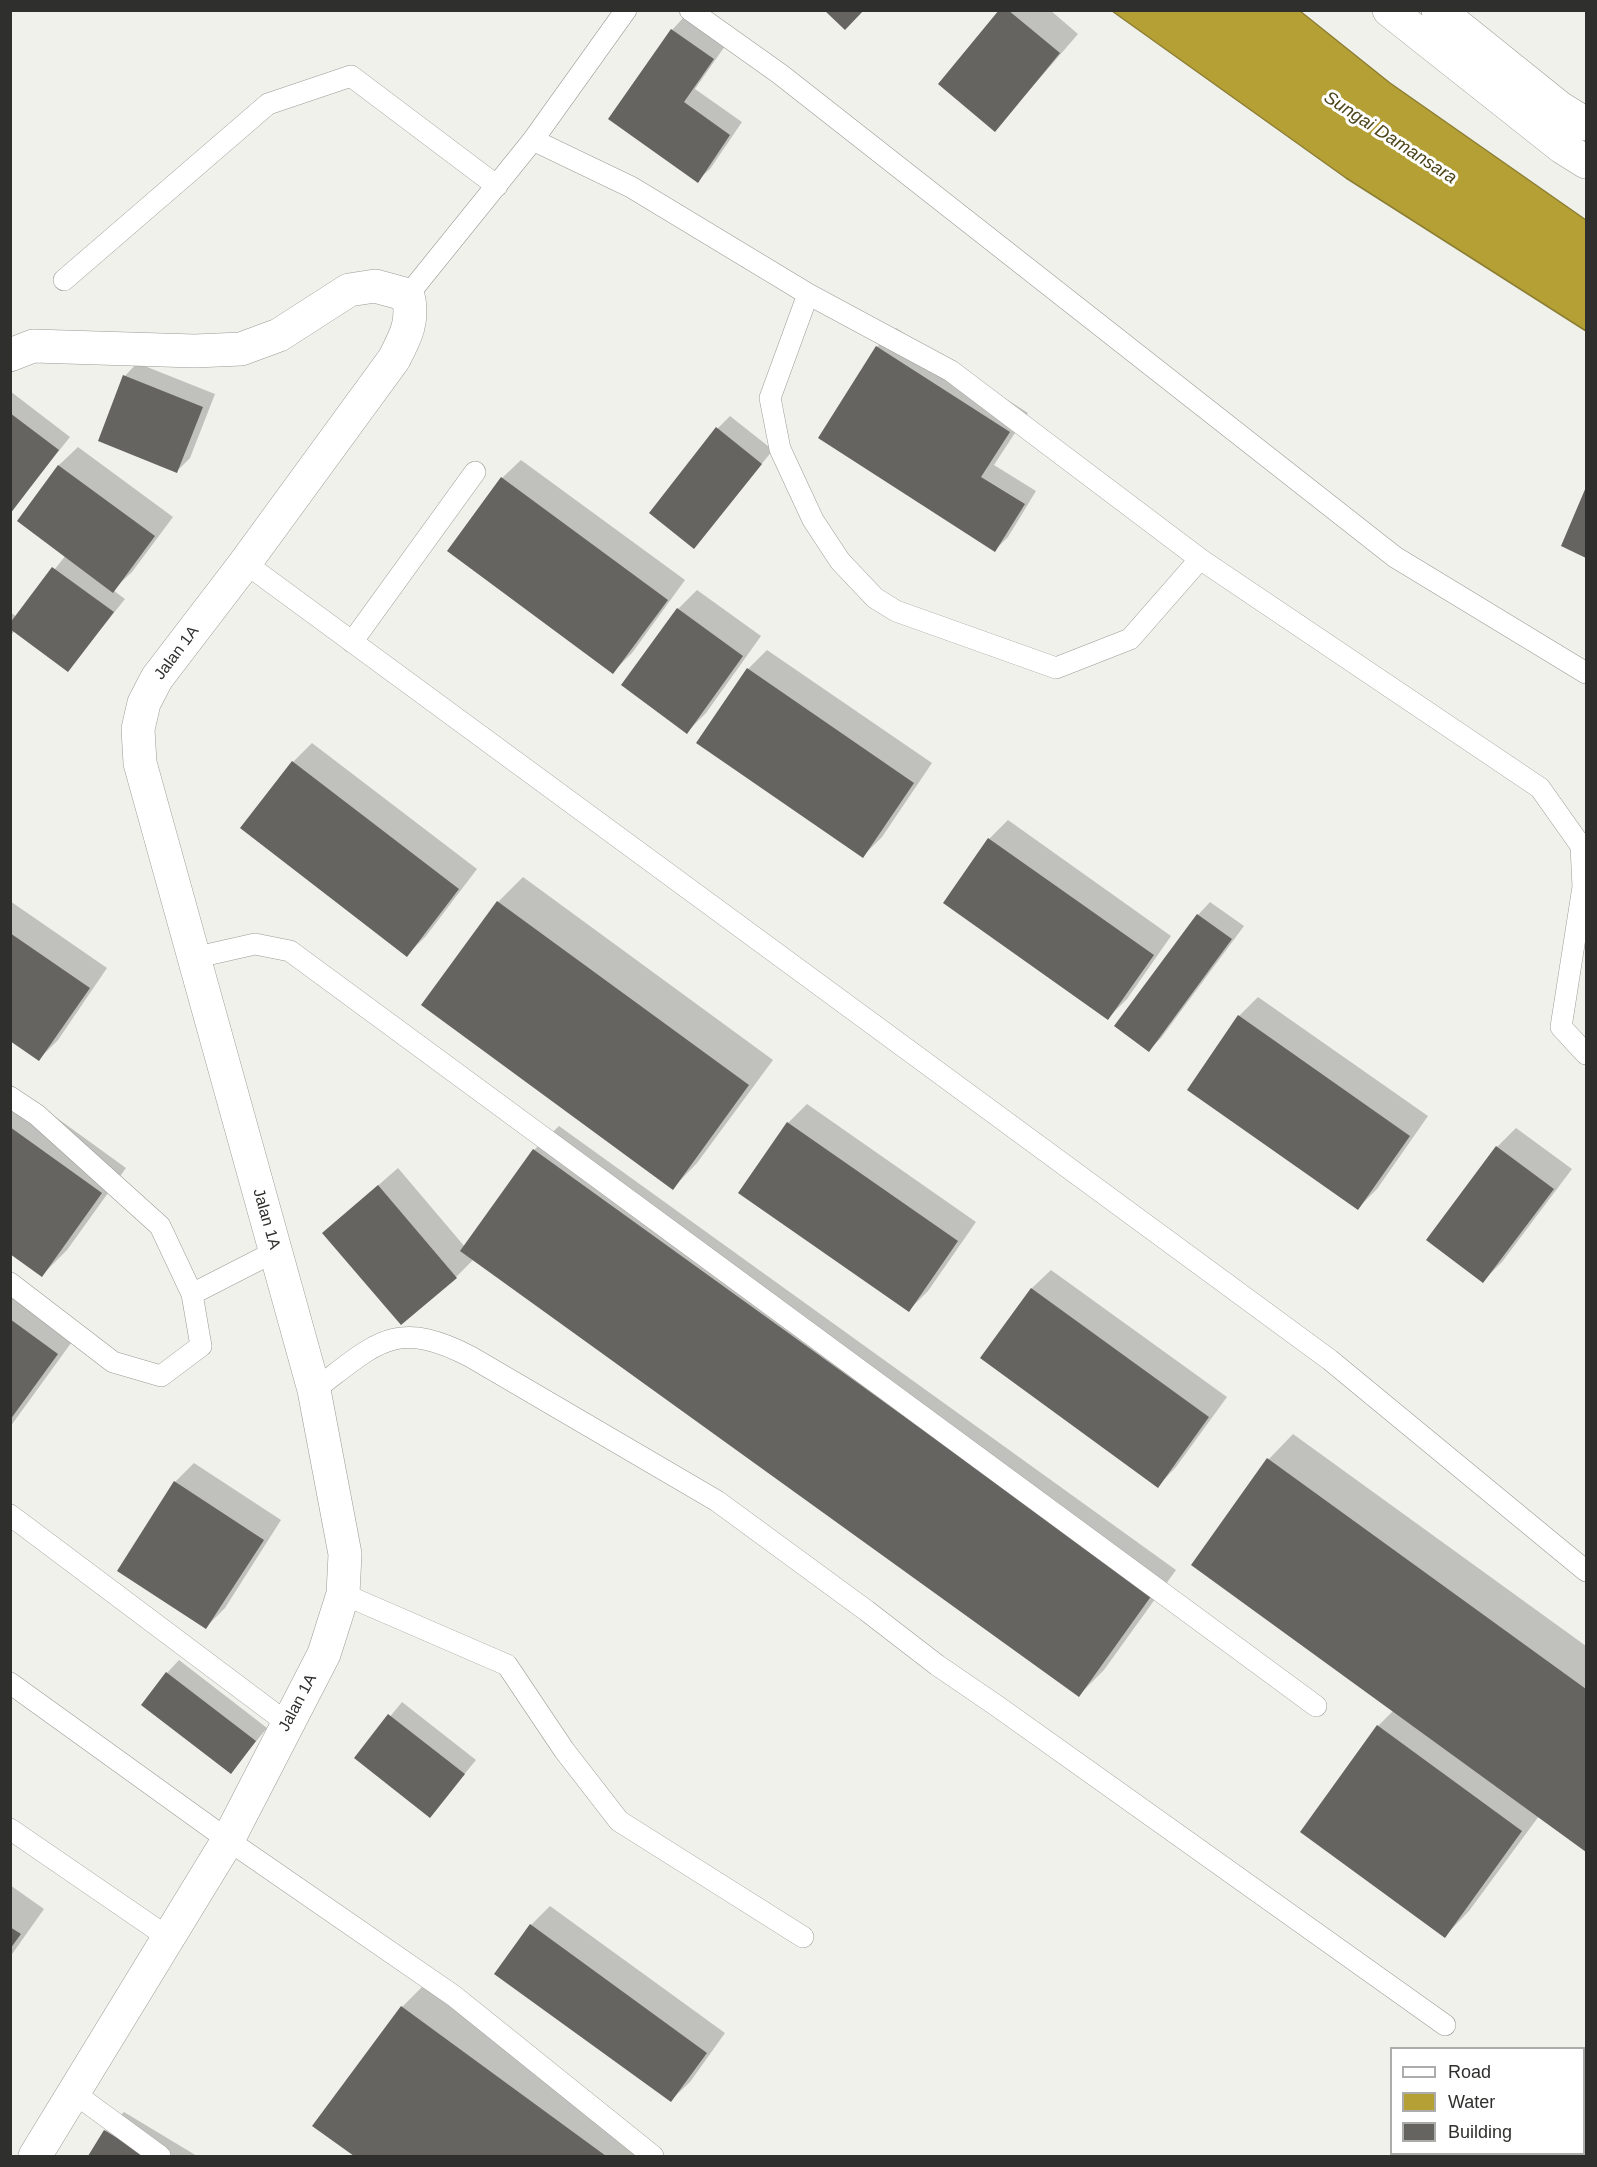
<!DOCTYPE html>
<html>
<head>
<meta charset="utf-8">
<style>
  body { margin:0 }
  #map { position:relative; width:1597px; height:2167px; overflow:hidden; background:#f1f1ec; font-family:Arial,sans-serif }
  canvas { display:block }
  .frame { position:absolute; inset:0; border:12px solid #2f2f2d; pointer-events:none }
  .legend { position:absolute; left:1390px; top:2047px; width:195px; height:108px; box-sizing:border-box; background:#fff; border:2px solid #acacab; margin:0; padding:8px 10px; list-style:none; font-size:18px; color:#2f2f2d }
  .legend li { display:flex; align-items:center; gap:12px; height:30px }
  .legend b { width:30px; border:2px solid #acacab }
</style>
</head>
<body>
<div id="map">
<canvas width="1597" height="2167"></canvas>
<div class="frame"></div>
<ul class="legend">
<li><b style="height:8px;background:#fff"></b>Road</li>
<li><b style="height:16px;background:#b4a035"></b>Water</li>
<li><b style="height:16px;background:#656460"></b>Building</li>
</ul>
</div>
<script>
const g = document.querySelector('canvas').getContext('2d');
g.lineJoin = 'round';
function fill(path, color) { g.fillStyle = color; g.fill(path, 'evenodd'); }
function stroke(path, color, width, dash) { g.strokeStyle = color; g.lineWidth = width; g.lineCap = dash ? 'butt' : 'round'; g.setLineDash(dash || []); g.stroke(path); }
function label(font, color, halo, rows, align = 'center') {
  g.font = font + ' Arial,sans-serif'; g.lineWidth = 6; g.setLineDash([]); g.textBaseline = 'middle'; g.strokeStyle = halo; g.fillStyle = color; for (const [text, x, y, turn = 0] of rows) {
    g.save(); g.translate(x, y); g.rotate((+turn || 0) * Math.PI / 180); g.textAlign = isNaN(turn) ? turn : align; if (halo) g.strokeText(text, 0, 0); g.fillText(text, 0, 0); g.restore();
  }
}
const water = new Path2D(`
  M1112,11H1300L1390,83L1586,220V331L1346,178Z`);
fill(water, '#b4a035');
stroke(water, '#8c7e33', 1.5);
fill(new Path2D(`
  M1001,10H1050L1078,34L995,130Z
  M684,17L725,46L695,89L742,122L710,169L697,181L610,119L672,30Z
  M896,328L1028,413L994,465L1036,491L1008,537L995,550L877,347Z
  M137,363L215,394L190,458L177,471L100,440L125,376Z
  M10,391L70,437L10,512Z
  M730,416L773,450L694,547L718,428Z
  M78,447L173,517L132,572L113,590L125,599L68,670L15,630L10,637V612L17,617L66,555L19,520L59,465Z
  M521,460L685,580L632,653L613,672L502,478Z
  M1586,490V556L1563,546Z
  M697,590L761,636L706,713L687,732L678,609Z
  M767,650L932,763L882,837L863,856L698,743L749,668Z
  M312,743L477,869L426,936L407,955L243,828L293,762Z
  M1008,820L1171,936L1127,999L1108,1018L989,839Z
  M523,877L773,1060L697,1163L673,1188L423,1005L498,902Z
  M10,901L107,968L58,1040L39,1059L10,1039Z
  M1210,902L1244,926L1161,1038L1149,1050L1198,915Z
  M1258,997L1428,1116L1377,1189L1358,1208L1239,1016Z
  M10,1084L126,1168L67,1250L42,1275L10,1252Z
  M807,1104L976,1222L928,1291L909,1310L788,1123Z
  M559,1126L1176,1570L1104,1670L1079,1695L474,1259L456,1277L324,1233L398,1168L465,1247L534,1150Z
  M1516,1128L1572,1169L1502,1262L1483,1281L1497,1147Z
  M1051,1270L1227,1397L1176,1467L1158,1486L982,1358L1032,1288Z
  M10,1276L82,1328L10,1427Z
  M1293,1434L1586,1646V1850L1539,1816L1469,1911L1445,1936L1378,1726L1394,1710L1193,1565L1269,1459Z
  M194,1463L281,1520L225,1608L206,1627L175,1482Z
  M179,1660L267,1728L231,1772L167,1673Z
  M402,1702L476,1760L430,1816L356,1758Z
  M10,1885L44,1909L10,1957Z
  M550,1906L725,2033L690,2082L671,2100L531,1925Z
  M427,1982L664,2156H357L315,2126L402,2007Z
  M124,2112L197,2156H90L105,2131Z`), '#0003');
fill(new Path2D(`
  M824,10H864L845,30Z
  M999,10H1008L1060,53L995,132L938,84Z
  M671,29L714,59L684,102L730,135L698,183L608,119Z
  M876,346L1010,432L981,477L1025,504L995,552L818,438Z
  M123,375L203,407L177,473L98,441Z
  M10,413L59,450L10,514Z
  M716,427L762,464L694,549L649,513Z
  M58,465L155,536L113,593L17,521Z
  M501,477L668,600L613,674L447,551Z
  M1586,487V558L1561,546Z
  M52,567L114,612L68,672L10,629V623Z
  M677,608L743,656L687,734L621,685Z
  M747,668L914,783L863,858L696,743Z
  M292,761L459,889L407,957L240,828Z
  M988,838L1154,955L1108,1020L943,903Z
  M497,901L749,1085L673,1190L421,1005Z
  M1197,914L1232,939L1149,1052L1114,1026Z
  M10,933L90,988L39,1061L10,1041Z
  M1238,1015L1410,1136L1358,1210L1187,1090Z
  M787,1122L958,1241L909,1312L738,1193Z
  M10,1127L102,1193L42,1277L10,1254Z
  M1496,1146L1554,1189L1483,1283L1426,1240Z
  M533,1149L1152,1595L1079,1697L460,1251Z
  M378,1185L457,1278L401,1325L322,1233Z
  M1031,1288L1209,1417L1158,1488L980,1358Z
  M10,1319L58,1354L10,1420Z
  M1267,1458L1586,1689V1852L1191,1565Z
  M174,1481L264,1540L206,1629L117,1571Z
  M166,1672L256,1741L231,1774L141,1705Z
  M388,1714L465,1774L430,1818L354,1758Z
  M1377,1725L1522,1831L1445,1938L1300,1832Z
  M530,1924L707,2053L671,2102L494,1974Z
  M10,1927L21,1934L10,1949Z
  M401,2006L606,2156H354L312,2126Z
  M104,2130L147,2156H88Z`), '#656460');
const service = new Path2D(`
  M690,10L780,74L1395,557L1586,673
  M533,140L631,187L808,294L951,371L1200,559L1540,788L1581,846L1583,887L1561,1027L1586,1054
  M64,280L268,104L351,76L497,186
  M808,294L770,398L780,449L813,520L840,561L875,598L896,611L1056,668L1130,639L1200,559
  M408,295L533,140L626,10
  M245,563L1330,1360L1586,1571
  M352,642L475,472
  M193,958L255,944L290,951L1316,1706
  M10,1097L37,1115L160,1226L192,1294L276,1251
  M10,1283L113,1362L161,1376L201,1346L192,1294
  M314,1390C376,1344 394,1317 471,1357L717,1501L867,1611L937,1665L997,1706L1445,2025
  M10,1515L287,1723
  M343,1594L507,1665L564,1750L619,1821L803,1937
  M10,1683L228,1840L454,1996L653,2156
  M10,1829L169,1938
  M74,2093L160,2156`);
const minor = new Path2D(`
  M10,355L33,346L195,351L241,349L279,335L349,290L375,286L408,295C414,321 406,336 394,359L245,563L157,678L144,703L138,729L140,763L314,1390L345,1554L343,1594L324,1654L228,1840L35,2156`);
const tertiary = new Path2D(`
  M1389,10L1562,147L1586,162
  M1438,10L1560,108L1586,124`);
stroke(service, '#9b9a96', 22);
stroke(minor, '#9b9a96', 34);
stroke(tertiary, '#9b9a96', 34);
stroke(service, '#fff', 21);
stroke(minor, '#fff', 33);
stroke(tertiary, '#fff', 33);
label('16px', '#2f2f2d', '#fff', [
  ["Jalan 1A",177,653,-53],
  ["Jalan 1A",266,1219,74],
  ["Jalan 1A",298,1703,-62]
]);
label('italic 18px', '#4c4418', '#fff', [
  ["Sungai Damansara",1390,138,33]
]);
</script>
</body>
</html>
